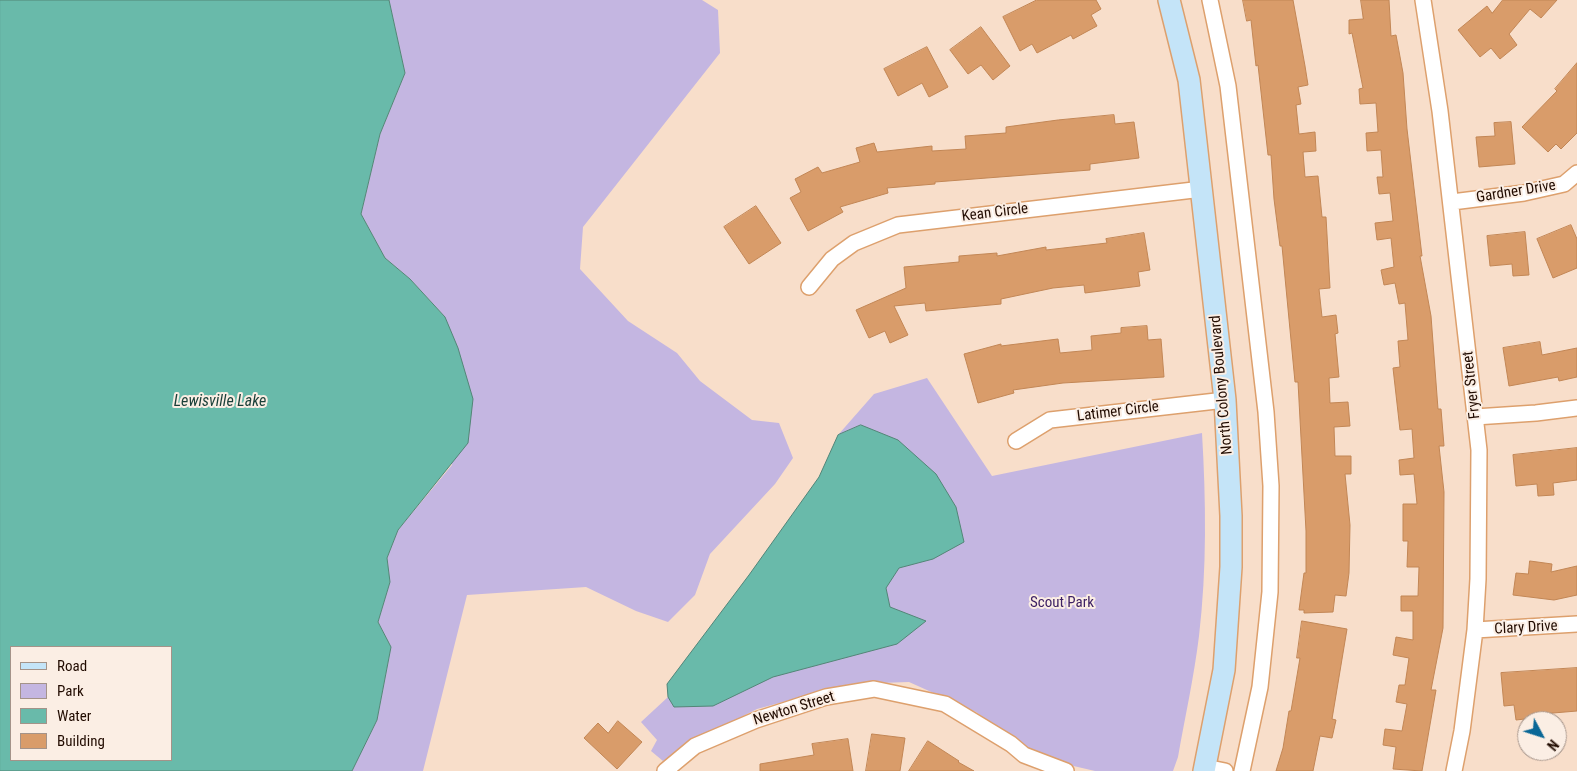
<!DOCTYPE html>
<html>
<head>
<meta charset="utf-8">
<style>
  body { margin:0 }
  #map { position:relative; width:1577px; height:771px; overflow:hidden; background:#f8deca; font-family:"Roboto Condensed",sans-serif }
  canvas { display:block }
  .legend { position:absolute; left:10px; top:646px; width:162px; height:115px; box-sizing:border-box; background:#fbeee4; border:1px solid #a49389; margin:0; padding:6px 9px; list-style:none; font-size:15px; color:#210b00 }
  .legend li { display:flex; align-items:center; gap:10px; height:25px }
  .legend b { width:25px; border:1px solid #a49389 }
  .north { position:absolute; left:1517px; top:711px; width:50px; height:50px; box-sizing:border-box; background:#fbeee4; border:1px solid #a49389; border-radius:50%; rotate:130deg; font-size:14px; font-weight:700; line-height:20px; text-align:center; color:#210b00 }
  .north::after { content:''; display:block; margin:auto; width:18px; height:22px; background:#0a6796; clip-path:polygon(50% 0,100% 100%,50% 72%,0 100%) }
</style>
</head>
<body>
<div id="map">
<canvas width="1577" height="771"></canvas>
<ul class="legend">
<li><b style="height:6px;background:#c4e4f8"></b>Road</li>
<li><b style="height:14px;background:#c4b6e1"></b>Park</li>
<li><b style="height:14px;background:#69baaa"></b>Water</li>
<li><b style="height:14px;background:#d99c6a"></b>Building</li>
</ul>
<div class="north">N</div>
</div>
<script>
const g = document.querySelector('canvas').getContext('2d');
g.lineJoin = 'round';
function fill(path, color) { g.fillStyle = color; g.fill(path, 'evenodd'); }
function stroke(path, color, width, dash) { g.strokeStyle = color; g.lineWidth = width; g.lineCap = dash ? 'butt' : 'round'; g.setLineDash(dash || []); g.stroke(path); }
function label(font, color, halo, rows, align = 'center') {
  g.font = font + ' "Roboto Condensed",sans-serif'; g.lineWidth = 4; g.setLineDash([]); g.textBaseline = 'middle'; g.strokeStyle = halo; g.fillStyle = color; for (const [text, x, y, turn = 0] of rows) {
    g.save(); g.translate(x, y); g.rotate((+turn || 0) * Math.PI / 180); g.textAlign = isNaN(turn) ? turn : align; if (halo) g.strokeText(text, 0, 0); g.fillText(text, 0, 0); g.restore();
  }
}
fill(new Path2D(`
  M389,0H702L718,10L720,53L583,227L580,269L628,321L677,353L700,381L752,420L779,423L793,458L775,484L710,554L695,595L668,622L636,611L586,587L467,595L423,771H352L377,720L391,647L378,622L390,582L387,558L398,530L452,465L445,317L410,279L385,258L361,214L380,134L405,73Z
  M927,378L992,476L1202,433C1206,501 1207,569 1199,636C1194,677 1185,717 1178,757L1173,771H1095L1065,764L1020,745L976,712L909,682L850,684L757,709L698,739L663,761L651,751L657,740L641,722L668,697L667,684L749,575L819,477L838,435L874,394Z`), '#c4b6e1');
const water = new Path2D(`
  M0,0H389L405,73L380,134L361,214L385,258L410,279L445,317L458,348L473,399L468,443L398,530L387,558L390,582L378,622L391,647L377,720L352,771H0ZM11,647H171V760H11Z
  M861,425L898,440L936,474L956,507L964,542L933,559L899,568L886,588L890,607L926,621L897,644L773,677L713,706L674,707L668,697L667,684L749,575L819,477L838,435Z`);
fill(water, '#69baaa');
stroke(water, '#538677', 1);
const building = new Path2D(`
  M1037,0H1096L1101,9L1091,15L1097,26L1073,39L1071,35L1037,53L1032,44L1020,51L1003,17Z
  M1243,0H1293L1305,66L1308,85L1298,87L1301,104L1296,105L1299,134L1315,132L1316,151L1303,152L1305,177L1318,176L1322,217H1326L1330,288L1319,289L1322,317L1336,315L1338,333L1335,334L1339,377L1329,378L1330,403L1348,402L1350,426L1334,427L1335,456H1351V474H1345L1350,525L1349,573L1346,596L1335,595L1333,612L1304,613V610H1299L1304,573H1306V531L1298,382H1295L1282,246H1280L1274,199L1271,155H1268L1258,65L1256,66L1251,20L1247,21Z
  M1361,0H1389L1391,36L1396,35L1403,73L1407,129L1422,256H1420L1431,316L1438,409H1441L1444,446H1439L1444,492L1443,628L1431,690H1436L1422,771L1393,769L1396,747L1383,745L1385,729L1402,731L1407,704L1396,702L1399,685H1405L1409,658L1393,655L1396,637L1413,640V611H1401V596H1418L1419,567H1407L1408,541H1403V504H1417L1414,474L1400,475L1399,460L1414,458L1412,429L1400,430L1393,368L1400,367L1398,341L1408,340L1405,303L1399,304L1395,283L1384,285L1381,270L1394,267L1391,238L1377,240L1375,223L1393,221L1390,193L1379,194L1377,177H1383L1381,150L1367,151L1366,133L1378,132L1376,103L1360,104L1359,89L1363,88L1352,33L1349,34V20L1363,19Z
  M1503,0H1557L1541,18L1530,9L1509,34L1517,45L1500,59L1491,48L1480,57L1458,30L1487,6L1492,13Z
  M981,27L1010,66L993,80L981,65L968,74L950,50Z
  M927,47L948,87L929,97L922,83L898,96L884,69Z
  M1577,63V133L1561,149L1556,144L1548,152L1522,127L1557,91L1555,89Z
  M1114,115L1115,124L1134,122L1139,158L1090,164V170L935,182V184L887,188L888,193L840,207L843,212L808,231L790,198L801,192L795,179L818,167L822,173L860,162L856,148L874,143L877,152L932,146V151L966,149L965,136L1006,133V127L1058,120Z
  M1511,122L1515,164L1479,167L1476,137L1495,136L1494,123Z
  M756,206L781,243L749,264L724,227Z
  M1571,225L1577,239V268L1553,278L1537,239Z
  M1525,232L1529,275L1513,276L1512,264L1490,266L1487,236Z
  M1144,233L1150,270L1138,272L1140,286L1085,293L1084,285L1053,288L1001,299V304L926,311L925,303L894,306L908,335L890,343L885,331L869,338L856,310L906,288L904,267L959,262V256L997,253V256L1046,247V250L1107,243L1106,239Z
  M1147,326L1148,340L1161,339L1164,377L1063,383L1013,390L1014,393L978,403L964,354L1001,344V346L1058,339L1060,353L1092,350L1091,336L1121,333V328Z
  M1540,342L1542,355L1577,348V377L1559,381L1558,377L1509,386L1503,348Z
  M1577,448V480L1553,483L1554,495L1538,496L1537,484L1516,486L1513,455Z
  M1530,561L1552,564L1551,572L1577,566V595L1554,600L1513,595L1516,573L1528,574Z
  M1302,621L1347,629L1332,719L1336,720L1332,738L1320,736L1313,771H1276L1283,748L1289,711H1291L1300,658H1297Z
  M1577,668V711L1541,714L1542,717L1516,720L1514,705L1504,706L1501,673Z
  M618,721L642,742L617,769L584,738L598,723L608,733Z
  M872,734L905,738L900,771H866Z
  M848,739L853,771H760V764L814,755L812,744Z
  M928,741L959,761L958,762L974,771H909Z`);
fill(building, '#d99c6a');
stroke(building, '#c28655', 1);
const street = new Path2D(`
  M1210,0L1228,86L1266,412L1271,486L1270,592L1260,687L1242,771
  M1423,0L1440,111L1479,450L1478,579L1475,630L1462,731L1454,771
  M1452,202L1524,193L1564,184L1577,173
  M809,287L832,259L854,243L898,225L1202,189
  M1475,417L1536,413L1577,408
  M1016,441L1050,420L1225,400
  M1475,630L1577,624
  M1205,767L1225,771
  M665,771L695,746L756,720L826,697L874,689L945,704L1011,744L1024,755L1066,771`);
const secondary = new Path2D(`
  M1169,0L1189,80L1225,400L1231,516V567L1224,670L1204,771`);
stroke(street, '#dda06d', 18);
stroke(secondary, '#dda06d', 24);
stroke(street, '#fff', 15);
stroke(secondary, '#c4e4f8', 21);
label('15px', '#210b00', '#fbeee4', [
  ["Gardner Drive",1516,192,-9],
  ["Kean Circle",995,213,-7],
  ["North Colony Boulevard",1222,385,-95],
  ["Fryer Street",1472,385,-96],
  ["Latimer Circle",1118,412,-7],
  ["Clary Drive",1526,628,-3],
  ["Newton Street",794,709,-17]
]);
label('15px', '#3d2064', '#fbeee4', [
  ["Scout Park",1062,603]
]);
label('italic 16px', '#193f38', '#fbeee4', [
  ["Lewisville Lake",220,402]
]);
</script>
</body>
</html>
